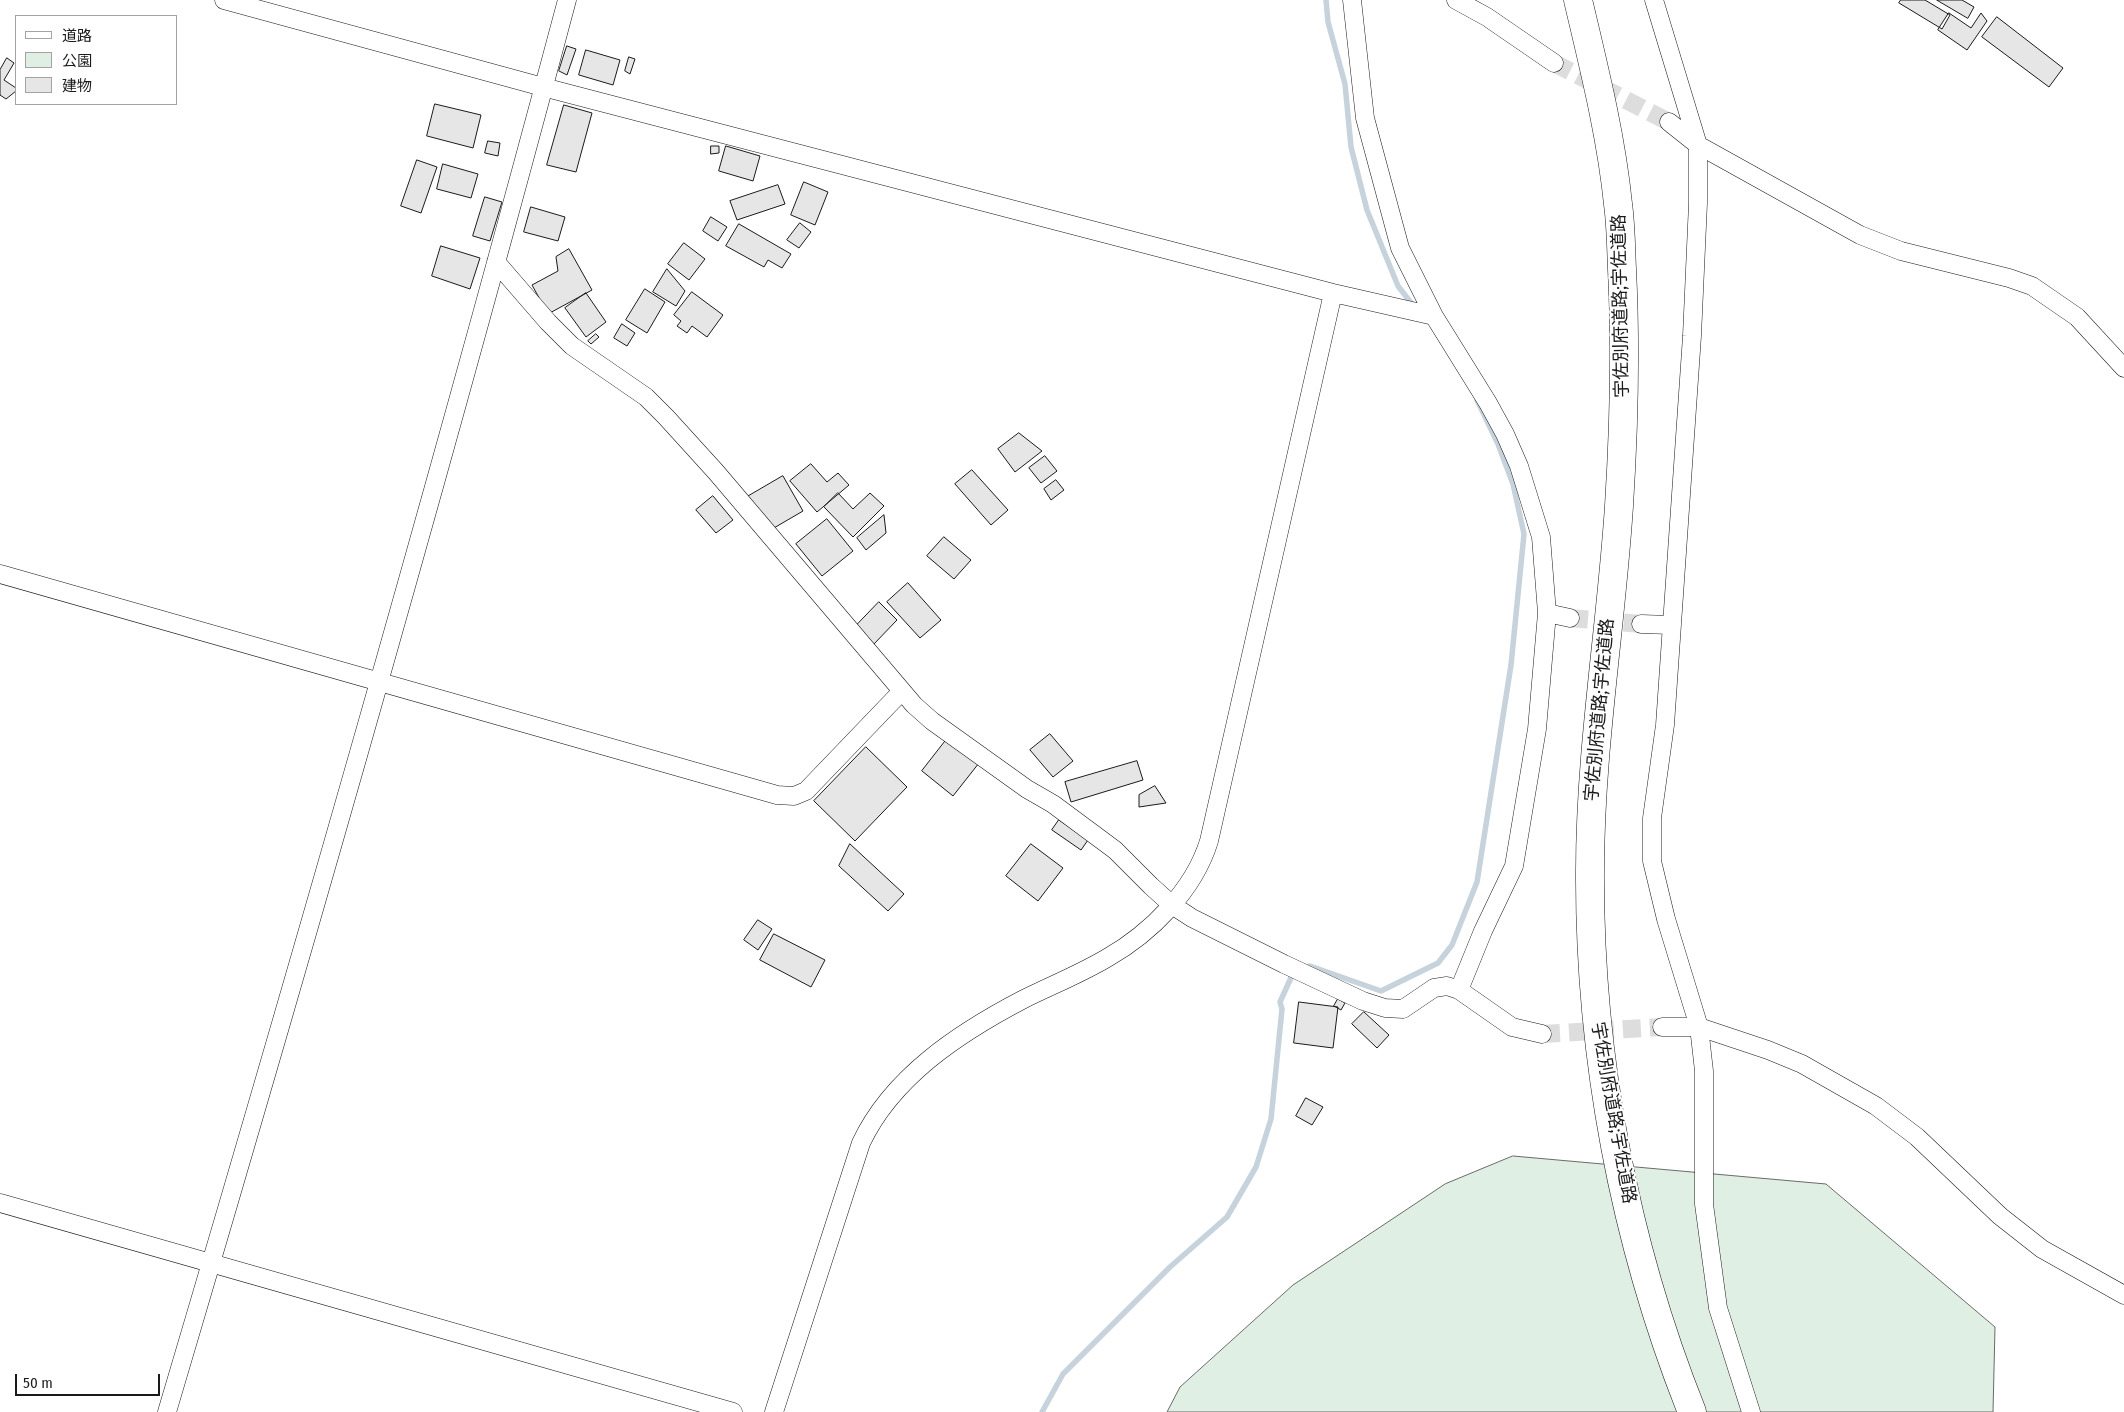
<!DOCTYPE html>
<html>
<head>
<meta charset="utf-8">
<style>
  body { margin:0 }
  #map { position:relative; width:2124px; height:1412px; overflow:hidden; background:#fff; font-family:"Fira Sans Condensed","Noto Sans JP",sans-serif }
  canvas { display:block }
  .legend { position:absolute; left:15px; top:15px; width:162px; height:90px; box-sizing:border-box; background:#fff; border:1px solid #a3a3a3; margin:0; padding:6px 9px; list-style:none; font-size:15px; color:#1a1a1a }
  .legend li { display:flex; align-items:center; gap:10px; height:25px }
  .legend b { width:25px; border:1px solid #a3a3a3 }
  .scale { position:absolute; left:15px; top:1374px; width:145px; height:22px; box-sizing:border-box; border:2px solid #1a1a1a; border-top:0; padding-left:6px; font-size:15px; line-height:18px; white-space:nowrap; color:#1a1a1a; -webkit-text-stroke:4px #fff; paint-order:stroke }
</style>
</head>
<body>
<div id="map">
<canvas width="2124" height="1412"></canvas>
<ul class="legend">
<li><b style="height:6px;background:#fff"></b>道路</li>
<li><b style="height:14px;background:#e0efe3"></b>公園</li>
<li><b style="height:14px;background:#e6e6e6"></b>建物</li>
</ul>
<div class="scale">50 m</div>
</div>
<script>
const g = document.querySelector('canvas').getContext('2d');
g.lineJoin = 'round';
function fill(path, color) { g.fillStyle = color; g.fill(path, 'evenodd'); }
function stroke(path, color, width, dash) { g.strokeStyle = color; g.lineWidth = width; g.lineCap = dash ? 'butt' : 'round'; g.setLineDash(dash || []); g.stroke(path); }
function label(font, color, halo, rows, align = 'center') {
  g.font = font + ' "Fira Sans Condensed","Noto Sans JP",sans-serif'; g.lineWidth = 4; g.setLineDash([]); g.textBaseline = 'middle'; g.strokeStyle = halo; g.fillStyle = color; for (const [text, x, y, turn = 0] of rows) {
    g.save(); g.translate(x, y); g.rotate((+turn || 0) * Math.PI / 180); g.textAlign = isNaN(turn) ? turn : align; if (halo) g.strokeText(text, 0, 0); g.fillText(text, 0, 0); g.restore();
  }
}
const green = new Path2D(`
  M1513,1156L1826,1184L1995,1327L1993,1412H1167L1180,1387L1293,1285L1445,1184Z`);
fill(green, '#e0efe3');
stroke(green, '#6a6a6a', 1);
stroke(new Path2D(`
  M1326,0L1328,22L1345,84L1351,147L1367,210L1398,286L1415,308
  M1303,968L1310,966L1381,991L1438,963L1452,945L1477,882L1511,665L1524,534L1513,484L1498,444L1477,400
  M1042,1412L1063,1374L1170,1267L1227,1217L1256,1167L1271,1119L1282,1009L1280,1002L1294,971`), '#c6d2dc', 5.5);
const building = new Path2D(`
  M1901,0H1925L1950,15L1942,29L1899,3Z
  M1937,0H1962L1974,7L1968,18Z
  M1949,13L1971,28L1981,13L1987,21L1967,50L1938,30Z
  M1997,17L2063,68L2049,87L1982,37Z
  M567,46L576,49L567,75L559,71Z
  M586,50L620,60L613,85L579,75Z
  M629,57L635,59L630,74L625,71Z
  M7,58L14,63L4,80L16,88V91L6,99L0,95V70Z
  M435,104L481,115L473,148L427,136Z
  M564,105L592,113L576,172L547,165Z
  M488,141L500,143L498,156L485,153Z
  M711,146H719V153L711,154Z
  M726,146L760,156L753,181L719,171Z
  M417,160L437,167L421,213L401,206Z
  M443,164L478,174L471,198L437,189Z
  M804,182L828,192L815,225L791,215Z
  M778,185L785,204L737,220L730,201Z
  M485,197L502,202L490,241L473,236Z
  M531,207L565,217L558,241L524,232Z
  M711,217L727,227L718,241L703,231Z
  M800,223L811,232L799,248L787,240Z
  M739,224L791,254L782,268L768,260L764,267L726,246Z
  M684,243L705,259L689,280L668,264Z
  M441,246L480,258L470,289L432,276Z
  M569,249L592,290L548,314L532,285L558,271L556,257Z
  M667,269L685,291L676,306L653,292Z
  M645,289L665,302L647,333L626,320Z
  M692,292L723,315L707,337L692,326L687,333L677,326L681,321L674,315Z
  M586,293L606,322L586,337L565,308Z
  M622,324L635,333L627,346L614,338Z
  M596,334L599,337L591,344L588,341Z
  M1019,433L1042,451L1015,472L998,449Z
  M1045,456L1057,471L1041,483L1029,468Z
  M811,464L827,482L838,473L849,485L817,512L790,481Z
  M972,470L1008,510L991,525L955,484Z
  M783,476L803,511L767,532L747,497Z
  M1056,480L1064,490L1051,500L1044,489Z
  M838,493L853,509L870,493L884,506L853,537L824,507Z
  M713,496L733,520L716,533L696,510Z
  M884,515L886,533L866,550L857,538Z
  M827,519L853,551L822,576L796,544Z
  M944,537L971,560L954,579L927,556Z
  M908,583L941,620L920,638L887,602Z
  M879,602L897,620L873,645L855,627Z
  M1050,734L1073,761L1053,777L1030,750Z
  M947,739L979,763L953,796L922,771Z
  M866,747L907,787L855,841L814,801Z
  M1137,761L1143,780L1071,802L1065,782Z
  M1155,786L1166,803L1139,807V795Z
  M1059,820L1088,840L1081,850L1052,830Z
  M850,844L904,894L888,911L839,866Z
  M1031,844L1063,868L1038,901L1006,876Z
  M758,920L772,929L758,950L744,940Z
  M774,934L825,960L811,987L760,960Z
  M1338,999L1345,1003L1341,1010L1334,1006Z
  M1299,1002L1338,1007L1333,1048L1294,1043Z
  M1364,1012L1389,1035L1377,1048L1352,1024Z
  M1306,1098L1323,1107L1312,1125L1296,1116Z`);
fill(building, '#e6e6e6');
stroke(building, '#1a1a1a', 1);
stroke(new Path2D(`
  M1554,63L1669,122
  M1570,618L1641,624
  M1542,1034L1662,1027`), '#ddd', 18, [18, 9]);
const street = new Path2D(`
  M224,0L543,87L1333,293L1434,316
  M1352,0L1365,118L1400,248L1434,316L1488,403L1505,434L1519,466L1541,537L1547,613L1537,729L1514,866L1483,931L1459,990
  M1456,0L1487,17L1554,63
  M1654,0L1698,145V203L1692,336L1665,725L1652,818V861L1666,919L1699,1027L1704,1071V1204L1718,1308L1751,1412
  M1669,122L1698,145L1860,235L1901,251L2009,278L2032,286L2077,317L2124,368
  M496,262L548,322L572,346L646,397L666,417L716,472L914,705L932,721L1027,789L1053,804L1115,850L1151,886L1172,905L1192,918L1284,964L1363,1001L1385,1008L1403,1009L1434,988L1447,986L1459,990L1512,1027L1542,1034
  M0,574L777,795L794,796L806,791L902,691
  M1547,613L1570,618
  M1641,624L1671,625
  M1662,1027H1699L1768,1050L1802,1064L1876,1106L1917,1137L2000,1216L2042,1249L2124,1295
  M0,1203L733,1412
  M167,1412C306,943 441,473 567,0
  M774,1412L861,1143C892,1077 959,1033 1022,1000C1050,986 1080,974 1107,958C1151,933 1194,890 1209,841L1333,293`);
const highway = new Path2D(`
  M1578,0C1594,68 1611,135 1618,204C1621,226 1621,248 1622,269C1626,348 1624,427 1619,506C1611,628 1590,749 1590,871C1589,1055 1624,1242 1692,1412`);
stroke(street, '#1a1a1a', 19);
stroke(highway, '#1a1a1a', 29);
stroke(street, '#fff', 18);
stroke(highway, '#fff', 28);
label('18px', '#1a1a1a', '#fff', [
  ["宇佐別府道路;宇佐道路",1621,306,-91],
  ["宇佐別府道路;宇佐道路",1600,710,-85],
  ["宇佐別府道路;宇佐道路",1613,1113,80]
]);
</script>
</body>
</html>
